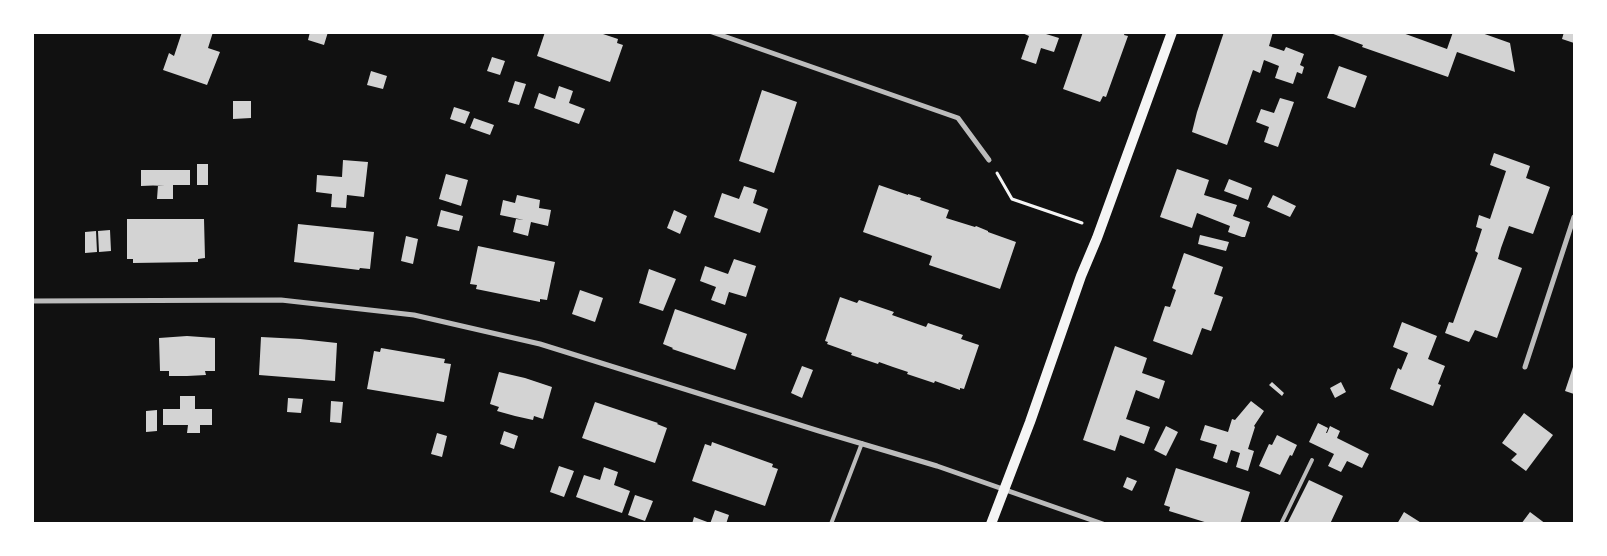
<!DOCTYPE html>
<html>
<head>
<meta charset="utf-8">
<style>
  body { margin:0 }
  #map { position:relative; width:1607px; height:556px; overflow:hidden; background:#111; font-family:"DM Sans",sans-serif }
  canvas { display:block }
  .frame { position:absolute; inset:0; border:34px solid #fff; pointer-events:none }
</style>
</head>
<body>
<div id="map">
<canvas width="1607" height="556"></canvas>
<div class="frame"></div>
</div>
<script>
const g = document.querySelector('canvas').getContext('2d');
g.lineJoin = 'round';
function fill(path, color) { g.fillStyle = color; g.fill(path, 'evenodd'); }
function stroke(path, color, width, dash) { g.strokeStyle = color; g.lineWidth = width; g.lineCap = dash ? 'butt' : 'round'; g.setLineDash(dash || []); g.stroke(path); }
fill(new Path2D(`
  M182,32H213L208,48L220,52L207,85L163,70L169,53L174,56Z
  M310,32H328L324,45L308,40Z
  M545,32H597L618,39L617,43L623,45L610,82L537,56Z
  M1020,32H1047L1046,34L1059,38L1054,52L1041,48L1036,64L1021,59L1029,36Z
  M1083,32H1125L1124,35L1128,36L1106,97L1103,96L1100,102L1063,89Z
  M1224,32H1273L1269,46L1284,51L1286,47L1304,54L1300,65L1304,67L1302,74L1297,72L1293,84L1275,78L1279,66L1264,60L1260,73L1253,70L1227,145L1192,132L1197,112Z
  M1328,32H1400L1447,49L1453,32H1479L1510,43L1515,72L1457,52L1448,77L1362,47L1363,45Z
  M1564,32H1574V43L1562,39Z
  M492,57L505,61L500,75L487,71Z
  M1339,66L1367,76L1355,108L1327,98Z
  M371,71L387,76L383,89L367,85Z
  M515,81L526,84L519,105L508,102Z
  M559,86L573,91L569,103L585,109L579,124L534,108L539,93L555,99Z
  M762,90L797,102L774,173L739,161Z
  M1280,98L1294,102L1278,147L1264,142L1269,127L1256,122L1261,109L1274,113Z
  M233,101H251V118L233,119Z
  M454,107L470,112L465,124L450,119Z
  M474,118L494,125L490,135L470,128Z
  M1494,153L1530,166L1526,178L1550,187L1533,234L1509,226L1501,248L1498,259L1522,268L1497,338L1475,330L1469,342L1445,333L1449,322L1453,323L1478,253L1475,251L1482,229L1476,227L1479,215L1490,219L1506,171L1490,165Z
  M343,160L368,162L364,197L347,195L346,208L331,207L332,194L316,192L317,175L342,177Z
  M197,164H208V185H197Z
  M1177,169L1209,180L1204,195L1237,205L1233,216L1250,222L1245,237H1242L1228,232L1230,226L1197,213L1192,228L1160,217Z
  M141,170H190V185H173V199H157L158,185H165L141,186Z
  M446,174L468,180L461,206L439,199Z
  M1229,179L1252,188L1248,200L1224,191Z
  M879,185L908,195V194L921,198L920,200L949,210L946,218L975,227L976,226L988,231V232L1016,242L1000,289L929,265L932,256L863,232Z
  M744,186L757,190L753,203L768,209L760,233L714,217L722,193L739,199Z
  M517,195L540,200L539,208L551,210L548,226L531,222L528,236L513,232L516,219L524,220L500,215L503,200L515,203Z
  M1273,195L1296,206L1290,217L1267,207Z
  M441,210L463,216L459,231L437,226Z
  M674,210L687,216L680,234L667,228Z
  M127,219H204L205,258L198,259V262L133,263V259H127Z
  M298,224L374,232L370,269L360,268L359,270L294,262Z
  M110,230L111,251L99,252L98,231Z
  M96,231L97,252L85,253V232Z
  M1200,235L1229,242L1226,251L1198,244Z
  M406,236L418,239L413,264L401,261Z
  M478,246L555,262L547,300L540,299V302L476,289L477,285L470,284Z
  M1184,253L1223,267L1214,294L1223,297L1211,331L1202,328L1192,355L1153,341L1165,306L1170,307L1176,290L1172,288Z
  M734,259L756,266L746,297L729,292L725,305L711,300L716,287L700,281L705,266L728,274Z
  M649,269L676,279L663,311L639,303Z
  M580,290L603,298L595,322L572,314Z
  M840,297L857,303L859,300L894,312L892,315L926,327L928,323L963,335L961,339L979,345L964,389L960,388V390L935,381L934,383L907,374L908,372L893,367L879,362L878,364L851,355L852,353L827,344L828,342L825,341Z
  M675,309L747,334L735,370L672,349L673,348L663,344Z
  M1402,322L1437,336L1428,359L1445,366L1438,384L1441,385L1433,406L1390,389L1398,368L1401,370L1408,353L1393,347Z
  M187,336L215,338V371H205L206,375L187,376H169V371H160L159,338Z
  M261,337L300,339L337,343L335,381L259,375Z
  M1115,346L1147,358L1142,373L1165,381L1159,399L1136,390L1126,419L1150,427L1144,444L1120,435L1115,451L1083,440Z
  M381,348L445,359L444,363L451,364L444,402L367,389L374,351L380,352Z
  M1574,364V394L1565,391Z
  M802,366L813,370L802,398L791,393Z
  M499,372L525,378L552,387L543,419L534,416L533,420L515,416L497,411L499,407L490,404Z
  M1272,382L1284,393L1282,396L1269,385Z
  M1341,382L1346,392L1335,398L1330,388Z
  M180,396H195V409H212V425H200V433H187L188,425H163V409H180Z
  M288,398L303,399L301,413L287,412Z
  M331,401L343,402L341,423L330,422Z
  M1251,401L1264,411L1254,426L1255,427L1248,449L1254,451L1248,471L1236,467L1240,453L1231,450L1227,463L1213,458L1217,445L1200,440L1205,425L1228,432L1232,419L1235,420Z
  M595,402L658,423L657,424L667,428L655,463L582,438Z
  M157,410V431L146,432V411Z
  M1524,413L1553,435L1526,471L1511,460L1517,454L1502,443Z
  M1318,423L1328,428L1326,433H1327L1330,426L1340,431L1337,438L1369,454L1362,468L1347,461L1341,472L1328,466L1334,454L1309,442Z
  M1166,426L1178,432L1166,456L1154,450Z
  M504,431L518,436L514,449L500,444Z
  M437,433L447,436L442,457L431,454Z
  M1277,435L1297,445L1292,456L1290,455L1280,475L1259,466L1269,444L1272,445Z
  M712,442L773,464L772,467L778,469L765,506L692,481L705,444L711,446Z
  M559,466L574,471L564,497L550,492Z
  M604,467L618,472L614,485L630,491L622,513L576,497L584,475L600,480Z
  M1176,468L1250,492L1240,524H1211L1169,511L1170,507L1164,505Z
  M1127,477L1137,481L1132,491L1123,487Z
  M1309,480L1343,496L1330,524H1287Z
  M635,495L653,501L645,521L628,515Z
  M715,510L729,515L726,524H710Z
  M1404,512L1423,524H1397Z
  M1530,512L1546,524H1521Z
  M694,517L710,523V524H692Z`), '#d3d3d3');
stroke(new Path2D(`
  M997,173L1012,199L1082,223`), '#f5f5f5', 3);
stroke(new Path2D(`
  M831,524L862,443
  M1281,524L1312,460`), '#bcbcbc', 4);
stroke(new Path2D(`
  M712,32L958,118L989,160
  M32,301L281,300L414,315L540,344L819,431L937,466L1103,524
  M1525,367L1574,217`), '#bcbcbc', 5);
stroke(new Path2D(`
  M991,524L1030,422L1081,276L1097,238L1172,32`), '#f5f5f5', 10);
</script>
</body>
</html>
